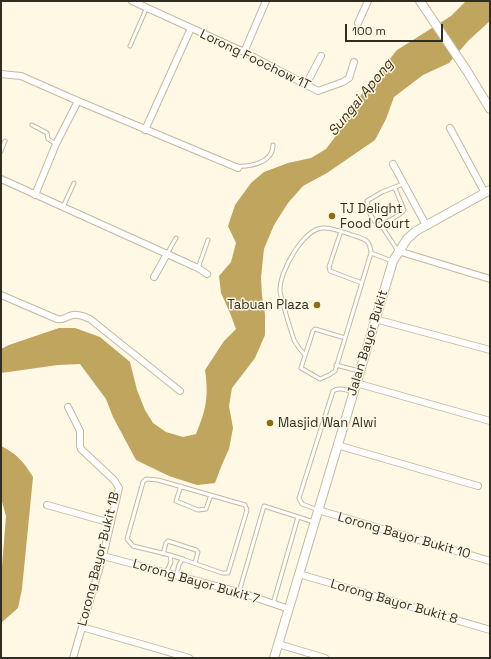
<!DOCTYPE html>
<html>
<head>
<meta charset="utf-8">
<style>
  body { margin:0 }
  #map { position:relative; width:491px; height:659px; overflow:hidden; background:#fef8e5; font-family:"Space Grotesk",sans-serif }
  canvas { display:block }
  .frame { position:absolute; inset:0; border:2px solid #312d21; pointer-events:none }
  .scale { position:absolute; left:345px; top:24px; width:98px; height:18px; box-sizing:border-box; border:2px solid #312d21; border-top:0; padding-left:5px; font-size:12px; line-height:14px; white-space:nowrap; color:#312d21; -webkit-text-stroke:3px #fef8e5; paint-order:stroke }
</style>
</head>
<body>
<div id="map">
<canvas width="491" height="659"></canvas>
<div class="frame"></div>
<div class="scale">100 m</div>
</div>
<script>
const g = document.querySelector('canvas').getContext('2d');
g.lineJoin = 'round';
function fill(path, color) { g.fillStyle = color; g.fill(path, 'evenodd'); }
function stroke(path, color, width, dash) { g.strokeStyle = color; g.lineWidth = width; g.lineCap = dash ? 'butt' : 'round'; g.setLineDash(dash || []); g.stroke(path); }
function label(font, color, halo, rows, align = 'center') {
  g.font = font + ' "Space Grotesk",sans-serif'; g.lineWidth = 3; g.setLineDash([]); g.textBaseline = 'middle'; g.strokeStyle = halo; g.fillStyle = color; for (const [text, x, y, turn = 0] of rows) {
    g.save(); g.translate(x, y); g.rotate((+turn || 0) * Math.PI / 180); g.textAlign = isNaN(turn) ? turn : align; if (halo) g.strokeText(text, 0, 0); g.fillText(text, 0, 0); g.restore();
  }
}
fill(new Path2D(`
  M466,1H490V21L469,40L449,63L423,75L394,97L386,119L375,140L327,173L303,186L288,203L274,225L264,249L261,277L262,296L265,314V335L255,358L232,388L229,406L233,428L229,449L221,467L215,483L197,485L169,476L136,460L113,417L106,399L80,364L58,365L1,373V349L9,345L59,328H75L100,337L130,362L137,390L145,410L153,423L166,432L183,437L196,434C206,410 209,397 205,370L224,341L236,329L230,313L221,293L219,276L231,262L236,243L228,226L235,205L251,183L264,172L288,163L311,158L326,149L341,129L350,109L397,50L451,16Z
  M1,446C17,454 24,462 33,477L22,589L18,608L1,623V579L6,516L1,498Z`), '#bfa55d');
const service = new Path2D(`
  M130,46L147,7
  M32,125L47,133L48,139L56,144
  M1,151L5,141
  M236,166C250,167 273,163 273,145
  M395,188L404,210C401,215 384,224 377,225L370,214L367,201L382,192L403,184
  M63,207L74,183
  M381,225L398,251
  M341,231L329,267L330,271L362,283
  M371,253L392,261
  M167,254L176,238
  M198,268L208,240
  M305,355C301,351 297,346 294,340C291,331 281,299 280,291C279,272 303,230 322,228C331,227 343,232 352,235C364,239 370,239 371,253L335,371L329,375L320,379L301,368L313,331L315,329L345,338
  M336,365L359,371
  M181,486L176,501L198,510L206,509L211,495
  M318,510L302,504L299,498L333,391C339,387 346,390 353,392
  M163,554L166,543L168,541L196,550L198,552L195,563
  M170,555L183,559
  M166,573L171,562L170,555L133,546L127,539L143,482L146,479L158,480L245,505L247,510L228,573H222L185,560H182L179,565L176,576
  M239,592L264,506L314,522
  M273,604L298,517`);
const minor = new Path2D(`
  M132,1L244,52L318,91L343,82L349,78L354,62
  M358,23L368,1
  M244,52L266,1
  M1,74L21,76L78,101L238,168
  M306,85L321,56
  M450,128L485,193
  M145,130L191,28
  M393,164L426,225
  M1,179L198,268L207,274
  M35,195L56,144L78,101
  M398,251L490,279
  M154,277L167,254
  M1,295L57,319C64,321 66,316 73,315C79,314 85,317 90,319L180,391
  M375,319L490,350
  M356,383L490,421
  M68,407L80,431V446L81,449L114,480L119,488L103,556L73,658
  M337,445L478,486
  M47,505L111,523
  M318,510L490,561
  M103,556L239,592L289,609
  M299,574L490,630
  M82,627L189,658
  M278,644L325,658`);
const tertiary = new Path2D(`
  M420,1L467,71L490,109
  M274,658L393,261L407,239L416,231L490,190`);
stroke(service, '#c4b99c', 5);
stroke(minor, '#c4b99c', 8);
stroke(tertiary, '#c4b99c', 10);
stroke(service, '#fff', 3);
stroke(minor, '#fff', 6);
stroke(tertiary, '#fff', 8);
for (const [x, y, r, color] of [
  [332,216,4,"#8b6e0f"],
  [317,305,4,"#8b6e0f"],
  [270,423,4,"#8b6e0f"]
]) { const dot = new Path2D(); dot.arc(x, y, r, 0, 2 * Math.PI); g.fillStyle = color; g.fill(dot); stroke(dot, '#fef8e5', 1.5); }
label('13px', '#312d21', '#fef8e5', [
  ["Lorong Foochow 1T",255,60,26],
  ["Jalan Bayor Bukit",368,343,-73],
  ["Lorong Bayor Bukit 10",404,536,16],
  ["Lorong Bayor Bukit 1B",99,559,-76],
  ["Lorong Bayor Bukit 7",196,582,16],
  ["Lorong Bayor Bukit 8",394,602,16]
]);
label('13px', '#312d21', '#fef8e5', [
  ["TJ Delight",340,209],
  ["Food Court",340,224],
  ["Tabuan Plaza",309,305,"right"],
  ["Masjid Wan Alwi",278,423]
], 'left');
label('italic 14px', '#3b300f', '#fef8e5', [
  ["Sungai Apong",361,98,-51]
]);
</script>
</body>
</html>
